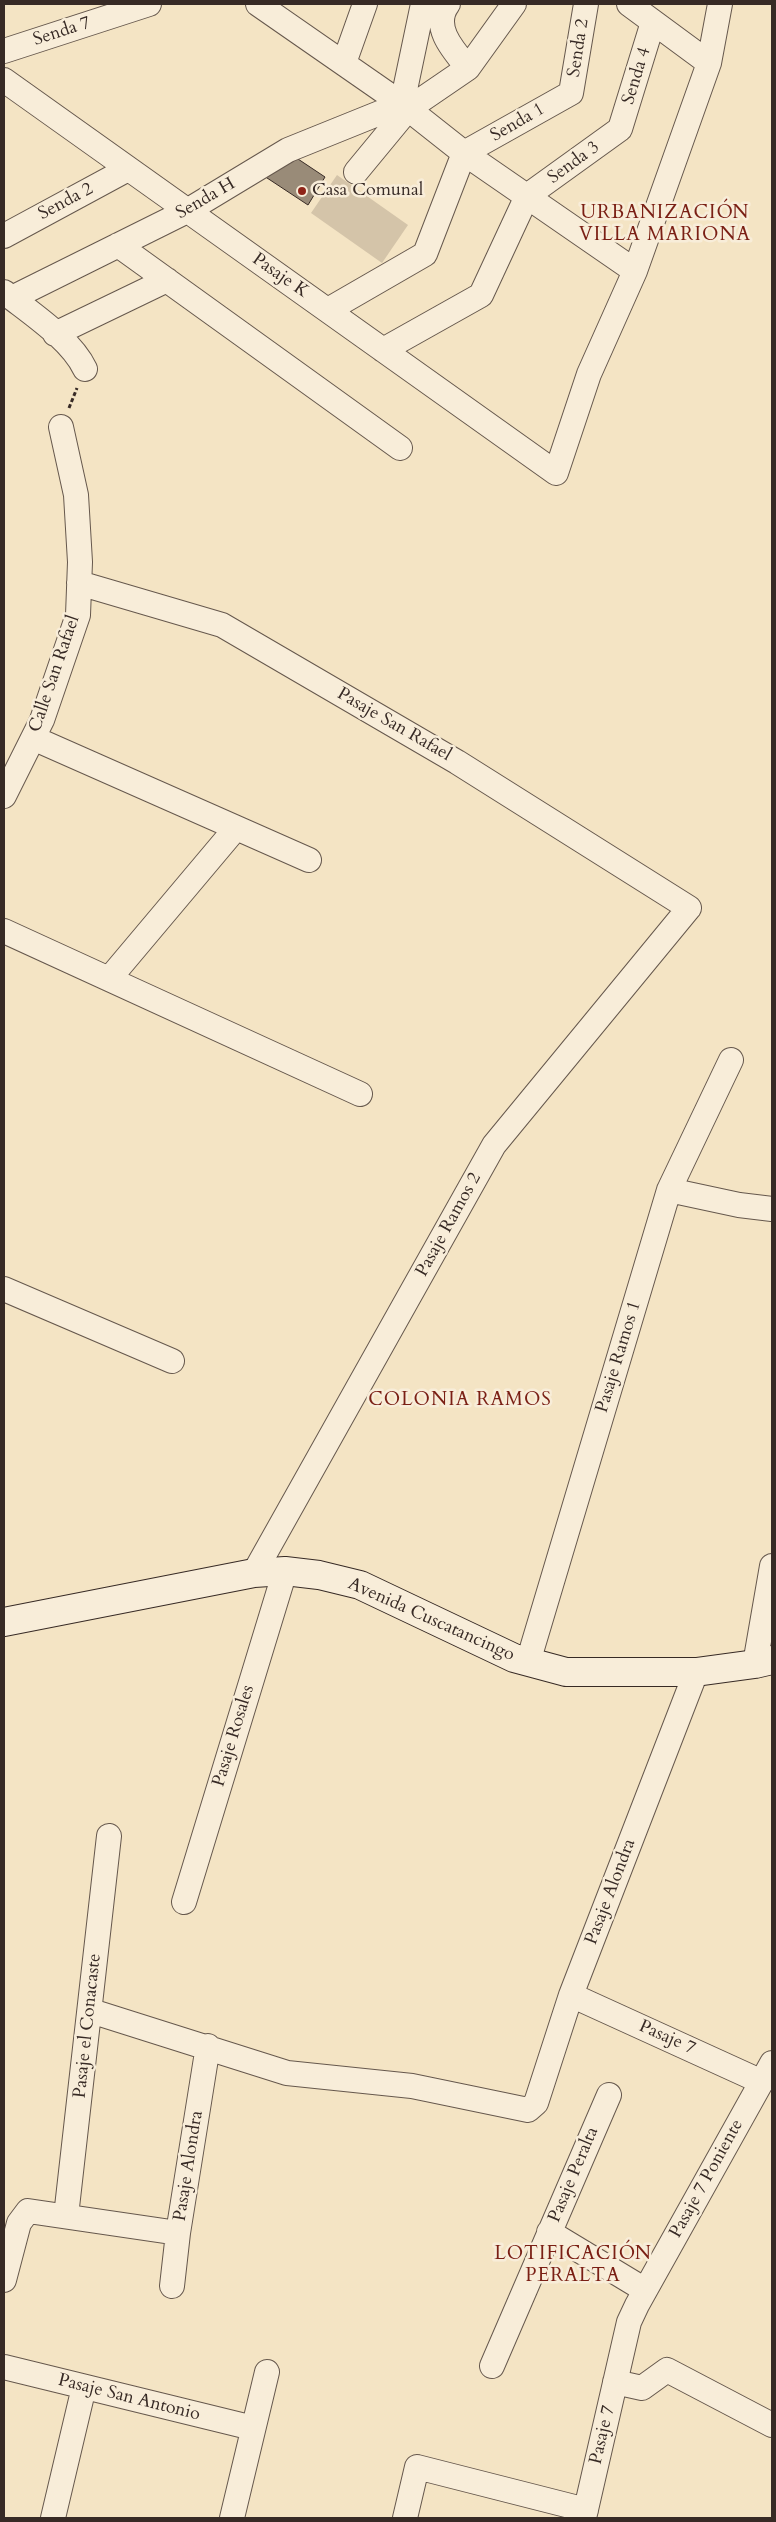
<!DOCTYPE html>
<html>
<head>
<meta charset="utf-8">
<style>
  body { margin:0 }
  #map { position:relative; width:776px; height:2522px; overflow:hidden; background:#f4e4c4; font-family:Cardo,serif }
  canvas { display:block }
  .frame { position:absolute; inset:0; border:5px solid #372a25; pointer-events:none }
</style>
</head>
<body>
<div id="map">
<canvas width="776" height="2522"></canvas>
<div class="frame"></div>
</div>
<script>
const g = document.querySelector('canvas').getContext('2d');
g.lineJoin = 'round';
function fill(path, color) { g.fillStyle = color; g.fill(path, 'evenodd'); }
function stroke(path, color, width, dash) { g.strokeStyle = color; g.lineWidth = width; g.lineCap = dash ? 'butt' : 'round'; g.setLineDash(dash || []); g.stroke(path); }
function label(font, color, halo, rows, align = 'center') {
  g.font = font + ' Cardo,serif'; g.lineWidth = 5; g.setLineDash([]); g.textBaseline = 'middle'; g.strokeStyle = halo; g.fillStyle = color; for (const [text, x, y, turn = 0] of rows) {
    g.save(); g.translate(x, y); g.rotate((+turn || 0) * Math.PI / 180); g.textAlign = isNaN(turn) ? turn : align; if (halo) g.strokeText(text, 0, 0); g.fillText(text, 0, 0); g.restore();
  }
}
fill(new Path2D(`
  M337,175L408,225L382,263L311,213Z`), '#d4c4a9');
const building = new Path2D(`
  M289,153L325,177L308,205L258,172Z`);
fill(building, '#998b78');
stroke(building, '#372a25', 1);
const street = new Path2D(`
  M258,4L402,104L464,153L635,271
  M448,4C431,26 453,50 468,68
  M629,4L709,63
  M4,51L149,4
  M344,63L365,4
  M4,80L556,473L589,374L635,271L709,63L720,4
  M356,172L408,109L468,68L514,4
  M4,236L128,169
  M118,245L400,448
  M4,292C29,312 71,339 85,369
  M12,298L187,211L288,150L402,104L423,4
  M328,310L425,254L464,153L571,93L586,4
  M55,334L167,280
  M383,350L481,295L527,196L620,129L653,22
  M79,583L222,625L457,762L689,908L494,1145L254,1573
  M33,738L309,860
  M4,796L42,720L78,615L80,562L76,495L61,427
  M4,931L360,1094
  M109,979L236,828
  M669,1190L739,1205L772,1209
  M4,1289L172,1361
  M528,1662L669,1190L731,1060
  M755,1664L772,1566
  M184,1902L285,1571
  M571,1995L762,2082
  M91,2011L287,2073L412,2086L528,2110L536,2103L571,1995L696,1672
  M66,2216L109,1836
  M549,2232L645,2290
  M4,2280L19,2223L28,2211L178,2233
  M172,2286L178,2233L208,2046
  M492,2366L609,2095
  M4,2367L253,2428
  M615,2382L642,2388L667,2370L772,2425
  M53,2518L84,2387
  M232,2518L267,2372
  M405,2518L417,2467L586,2510
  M584,2518L629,2322L637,2305L772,2063`);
const secondary = new Path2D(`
  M4,1622L254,1573L285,1571L319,1575L360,1585L514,1658L566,1672H696L755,1664L772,1660`);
stroke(street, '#66584d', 26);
stroke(secondary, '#372a25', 30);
stroke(new Path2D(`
  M69,408L77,388`), '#372a25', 3, [4, 2.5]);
stroke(street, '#f8edd9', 24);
stroke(secondary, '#f8edd9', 28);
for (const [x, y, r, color] of [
  [302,191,5,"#8f2418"]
]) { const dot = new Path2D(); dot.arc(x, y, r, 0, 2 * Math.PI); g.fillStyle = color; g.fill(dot); stroke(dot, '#f8edd9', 2); }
label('18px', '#372a25', '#f8edd9', [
  ["Senda 7",62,32,-18],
  ["Senda 2",579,48,-81],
  ["Senda 4",637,76,-73],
  ["Senda 1",518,123,-30],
  ["Senda 3",574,163,-36],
  ["Senda H",206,199,-30],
  ["Senda 2",66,202,-28],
  ["Pasaje K",280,276,35],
  ["Calle San Rafael",55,674,-71],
  ["Pasaje San Rafael",394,725,30],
  ["Pasaje Ramos 2",449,1225,-61],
  ["Pasaje Ramos 1",619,1357,-73],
  ["Avenida Cuscatancingo",431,1620,24],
  ["Pasaje Rosales",234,1736,-73],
  ["Pasaje Alondra",611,1892,-69],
  ["Pasaje el Conacaste",88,2026,-84],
  ["Pasaje 7",667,2038,24],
  ["Pasaje Alondra",189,2166,-81],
  ["Pasaje Peralta",574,2175,-67],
  ["Pasaje 7 Poniente",707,2179,-61],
  ["Pasaje San Antonio",129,2398,14],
  ["Pasaje 7",603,2435,-77]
]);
label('18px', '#372a25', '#f8edd9', [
  ["Casa Comunal",312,191]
], 'left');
g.letterSpacing = '1px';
label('19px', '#7a1f14', '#f8edd9', [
  ["URBANIZACIÓN",665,214],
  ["VILLA MARIONA",665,236],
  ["COLONIA RAMOS",460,1401],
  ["LOTIFICACIÓN",573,2255],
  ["PERALTA",573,2277]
]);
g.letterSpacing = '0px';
</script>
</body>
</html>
